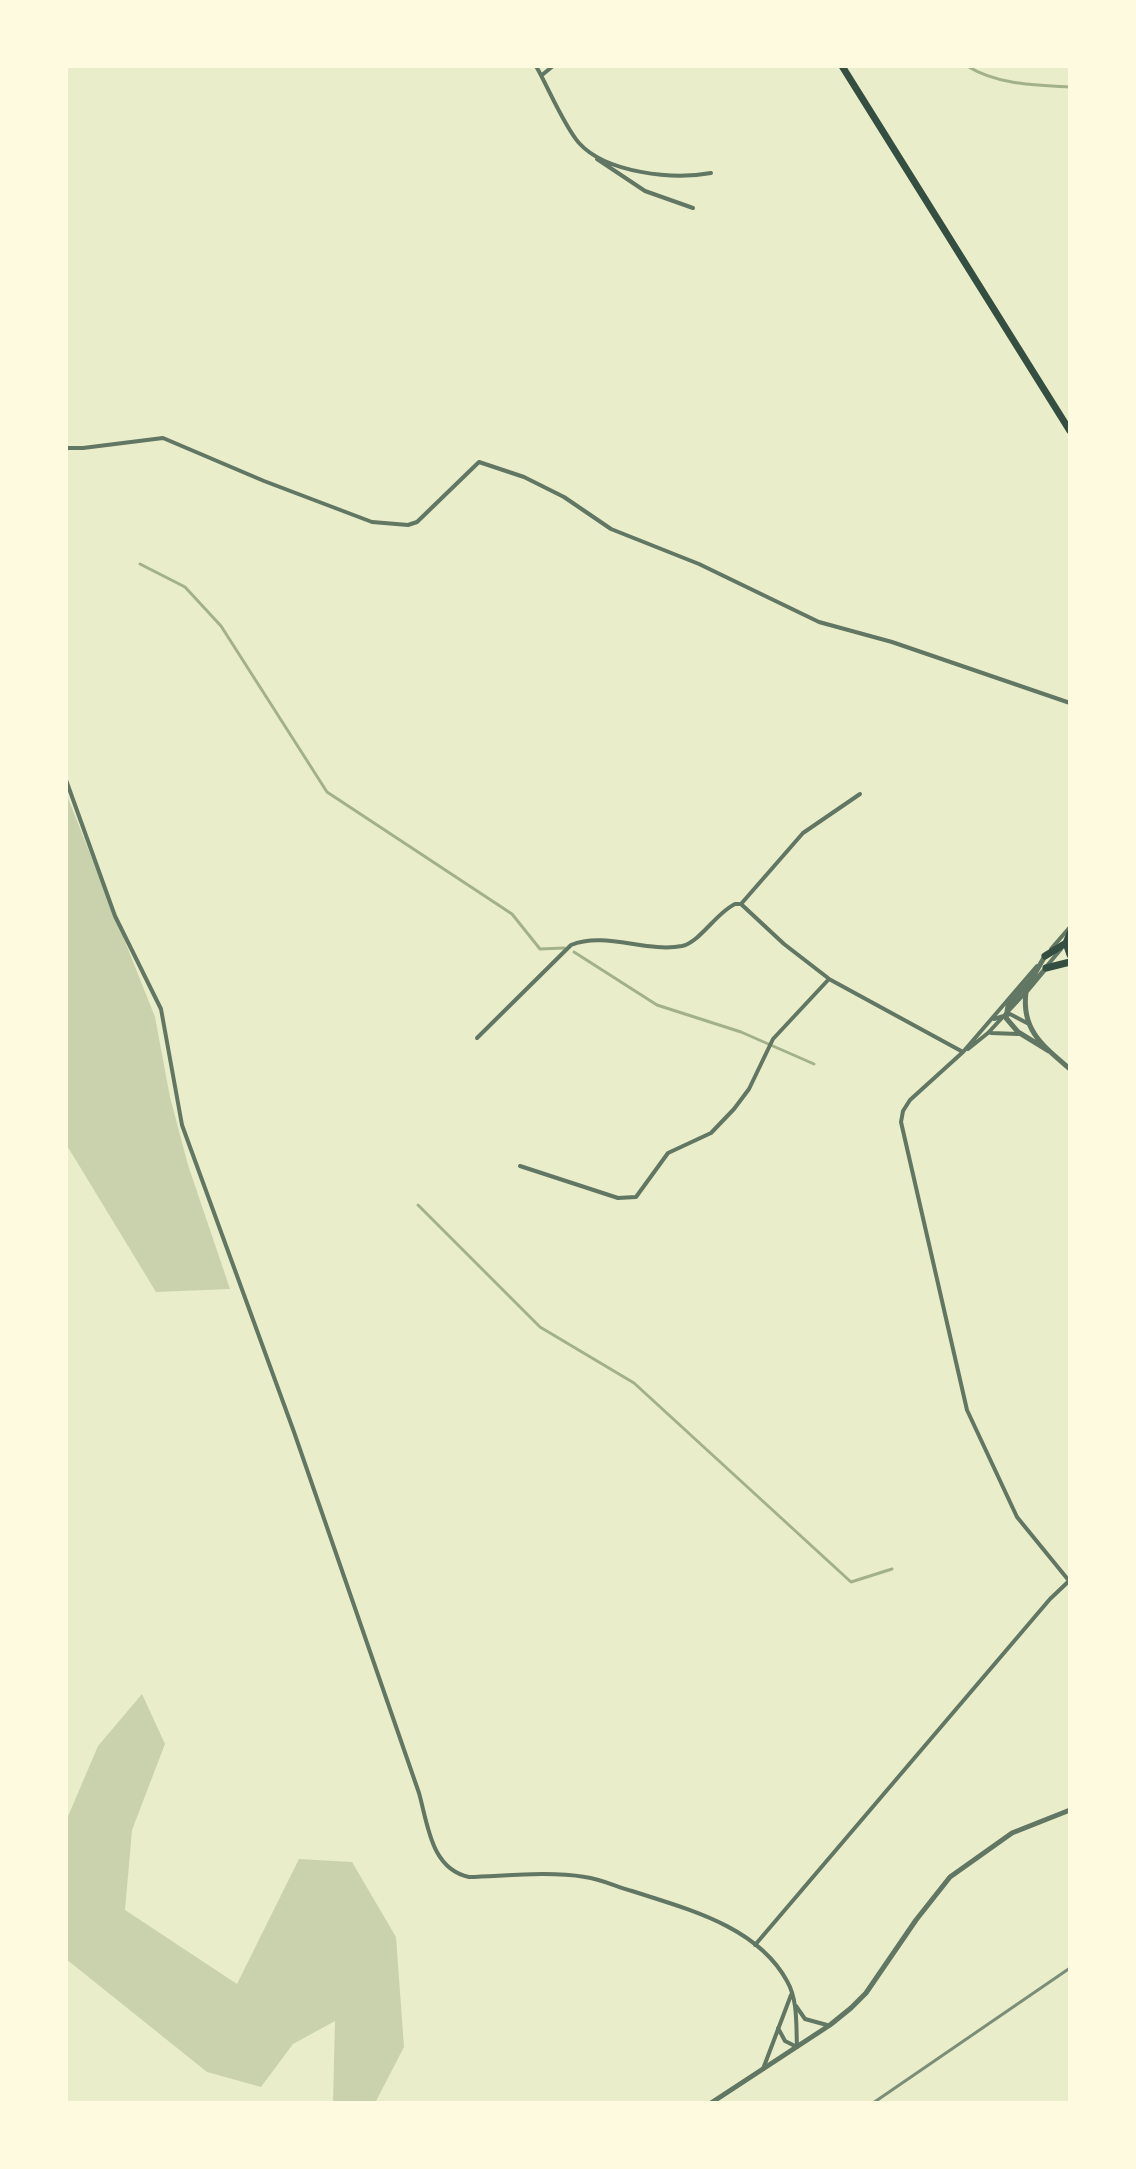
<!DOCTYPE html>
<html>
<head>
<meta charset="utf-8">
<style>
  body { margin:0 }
  #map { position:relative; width:1136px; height:2169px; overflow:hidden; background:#e9edc9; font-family:Helvetica,sans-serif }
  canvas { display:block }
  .frame { position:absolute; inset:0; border:68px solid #fefae0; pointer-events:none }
</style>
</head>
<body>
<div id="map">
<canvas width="1136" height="2169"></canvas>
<div class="frame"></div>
</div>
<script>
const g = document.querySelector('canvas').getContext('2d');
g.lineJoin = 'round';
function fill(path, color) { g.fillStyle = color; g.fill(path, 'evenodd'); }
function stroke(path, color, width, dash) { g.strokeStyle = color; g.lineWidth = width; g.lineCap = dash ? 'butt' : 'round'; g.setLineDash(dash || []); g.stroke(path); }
fill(new Path2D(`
  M66,793L155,1017L170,1097L188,1165L230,1289L156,1292L66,1144Z
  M142,1694L165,1744L132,1830L125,1910L237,1984L299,1859L352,1862L396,1937L404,2047L375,2103H333L335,2021L293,2044L261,2087L207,2072L66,1959V1821L98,1746Z`), '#cad2ad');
stroke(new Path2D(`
  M967,66C998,85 1035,85 1070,87
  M140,564L185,587L221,626L327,792L512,914L540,949L564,948
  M574,952L657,1005L741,1032L814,1064
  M418,1205L540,1327L634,1383L851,1582L892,1569`), '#a3b18a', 3);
stroke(new Path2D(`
  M536,66C548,87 564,126 579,143C606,173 673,180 711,173
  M542,75L553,66
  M597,159L645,191L693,208
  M66,448H83L163,438L264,481L372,522L408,525L417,522L479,462L524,477L564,497L611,529L699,564L819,622L892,642L1070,703
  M66,780L115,916L161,1009L182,1125L294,1432L419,1793C428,1825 431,1869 469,1877C506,1876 548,1871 585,1877C601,1879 617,1887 632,1891C687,1909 757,1926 787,1981C798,2000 796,2025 797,2047L785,2041L778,2028
  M741,904L803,833L860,794
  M1051,949L1070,927
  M1037,966L963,1052L910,1100L903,1111L901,1122L967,1410L1017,1517L1070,1582
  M1046,967L1061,949
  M994,1019L1010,1014L1027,1023
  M991,1033L1018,1034
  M477,1038L571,945C605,931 646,953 682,946C700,942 716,913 735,904H741L784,944L828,978
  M968,1049L988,1033L1026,992
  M520,1166L618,1198L636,1197L668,1153L711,1133L734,1109L749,1089L773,1039L829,979L963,1052
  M755,1945L1050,1599L1069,1581
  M796,2006L805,2019L827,2025
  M763,2069L791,1995`), '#617663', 4);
stroke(new Path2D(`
  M1045,956L1033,977L1008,1006L1006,1018L1018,1032L1049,1051
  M1046,968L1026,992C1021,1030 1043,1046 1070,1069
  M711,2103L830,2025L851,2008L866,1993L916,1920L950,1877L1012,1833L1070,1810`), '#617663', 5);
stroke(new Path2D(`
  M842,66L1070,431
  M1066,943L1070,955
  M1045,956L1066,943L1070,933
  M1046,968L1070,962`), '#344e41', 7);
stroke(new Path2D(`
  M873,2103L1070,1968`), '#7c8e77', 3);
</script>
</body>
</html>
